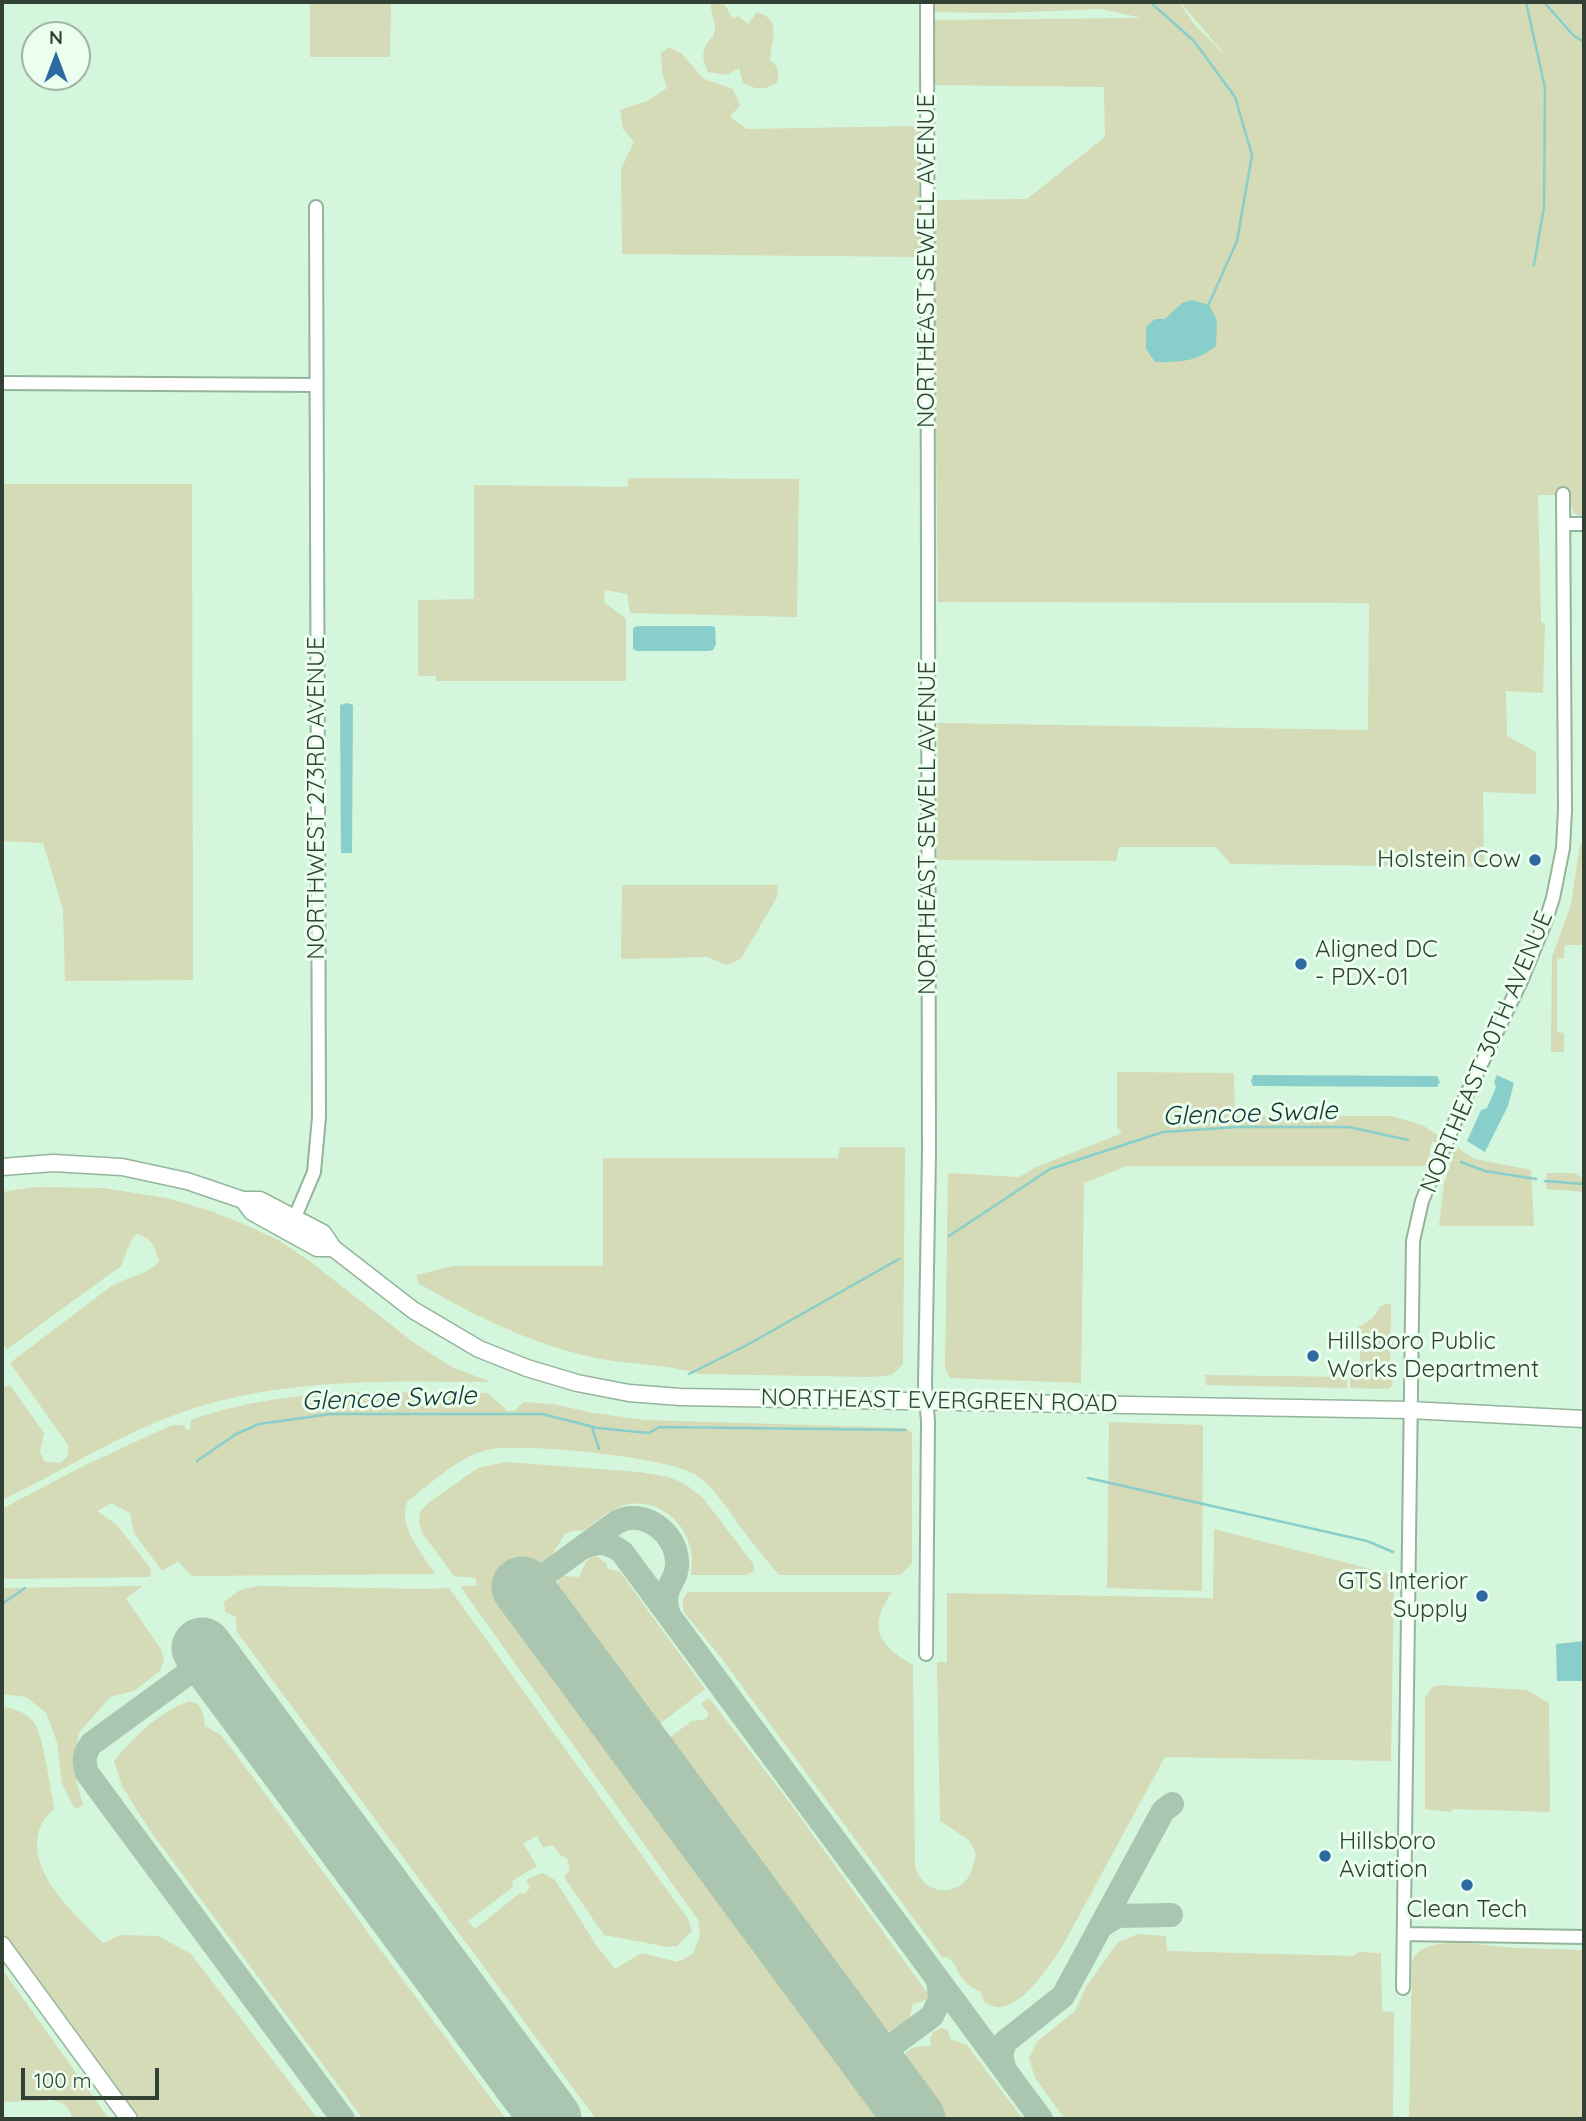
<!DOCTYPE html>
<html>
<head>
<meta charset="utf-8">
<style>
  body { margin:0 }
  #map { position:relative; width:1586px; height:2121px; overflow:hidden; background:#d4f6dc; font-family:Quicksand,sans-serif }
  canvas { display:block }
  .frame { position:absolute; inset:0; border:4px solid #334036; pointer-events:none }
  .north { position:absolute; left:21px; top:21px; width:70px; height:70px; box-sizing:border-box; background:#ebffef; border:2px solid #a1b3a5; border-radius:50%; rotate:0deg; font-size:19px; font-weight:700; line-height:28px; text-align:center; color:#334036 }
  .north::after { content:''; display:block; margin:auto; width:24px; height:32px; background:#2d6aa1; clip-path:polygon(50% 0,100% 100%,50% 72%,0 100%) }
  .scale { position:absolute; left:21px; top:2068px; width:138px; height:32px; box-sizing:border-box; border:4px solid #334036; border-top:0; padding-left:9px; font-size:21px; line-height:24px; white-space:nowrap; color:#334036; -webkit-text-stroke:5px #ebffef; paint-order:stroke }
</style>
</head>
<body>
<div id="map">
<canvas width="1586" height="2121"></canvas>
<div class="frame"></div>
<div class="north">N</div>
<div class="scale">100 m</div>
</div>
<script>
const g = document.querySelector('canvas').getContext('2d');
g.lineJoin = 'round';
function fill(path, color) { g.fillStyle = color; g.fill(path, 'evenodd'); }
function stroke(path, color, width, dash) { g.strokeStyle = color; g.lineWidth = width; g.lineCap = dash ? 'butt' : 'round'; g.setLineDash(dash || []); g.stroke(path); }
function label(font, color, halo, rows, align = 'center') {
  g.font = font + ' Quicksand,sans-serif'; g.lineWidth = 6; g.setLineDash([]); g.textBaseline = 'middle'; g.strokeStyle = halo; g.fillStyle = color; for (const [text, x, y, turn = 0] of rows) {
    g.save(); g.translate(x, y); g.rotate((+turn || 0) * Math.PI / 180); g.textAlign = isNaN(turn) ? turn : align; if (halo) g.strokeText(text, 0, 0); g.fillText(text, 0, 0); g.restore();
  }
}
fill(new Path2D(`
  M310,2H391L390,57H310Z
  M934,2H1179L1194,24L1228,58L1180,2H1584V516L1577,515L1573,511L1570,495H1538L1541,623H1545L1543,693L1506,691L1507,736L1536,752V794L1483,792L1484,867L1231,864L1216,847H1119L1116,861L937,860L938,723L1368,730L1369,603L938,602L933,200L1027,199L1105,137L1104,87L932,85V20L1142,18L1101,9L1002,13L934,12Z
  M717,3L725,5L733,19L738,16L748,24L757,12C783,20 771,40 770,60C778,67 780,71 777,83C765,90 756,90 743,83L739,68L727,75L708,72C703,62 701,53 707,43C709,40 713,38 714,34C718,25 710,14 711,4Z
  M669,47L681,53L704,79L733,89L740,105L730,117L747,129L919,126V257L622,254L621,169L634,142L623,129L620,110L647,101L667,88L662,72L661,53Z
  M629,478L799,479L797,617L630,613L627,594L605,590L604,602L626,619V681H436V676H418V600L474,599V485L627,487Z
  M2,484H192L193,980L65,981L63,909L43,843L2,841Z
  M1584,844L1583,945H1565L1564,958L1557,959V1032L1564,1033V1052H1551L1552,957L1571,904L1580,845Z
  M622,885H778L777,897L741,959L726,965L708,957L621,959Z
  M1117,1072L1234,1073L1235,1116H1391L1422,1125L1475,1159L1531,1170L1534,1226H1439L1444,1183L1454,1154L1432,1141L1427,1166H1127L1084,1183L1081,1383L950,1378L945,1367L948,1173L1019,1177L1034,1168L1122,1133L1117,1127Z
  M840,1147H905L903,1364L892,1375L871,1377L699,1374C663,1363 624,1365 587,1356C527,1342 471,1314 418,1283L417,1275L453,1266H603V1158H838Z
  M1547,1173H1574L1584,1179V1192L1546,1189Z
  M37,1187L103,1188L166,1198L211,1211L248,1226L280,1241L312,1263L413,1342L452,1367L491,1382C380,1381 263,1377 159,1421C105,1443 55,1475 2,1500V1388L10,1385L44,1433L40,1452L45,1462L60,1463L68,1456V1445L10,1363L110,1287C126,1277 147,1276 159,1261C155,1246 152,1238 136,1234L130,1243L121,1266L7,1349L2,1343V1192Z
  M1391,1303L1390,1370L1393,1385L1388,1389L1350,1388V1374H1353V1371L1360,1370V1346L1353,1333C1361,1321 1371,1326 1380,1306Z
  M1205,1375L1347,1377V1388L1206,1385Z
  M353,1392L487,1393L508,1411H514L524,1402L552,1404L594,1413L645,1420L905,1428L912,1433V1563L901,1575H779C765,1559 752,1542 739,1525C727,1508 715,1489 698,1476C672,1457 519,1442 487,1450C458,1457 430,1484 407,1502C398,1528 422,1553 435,1574L192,1576L178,1561L162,1571L134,1533L130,1513L111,1503L97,1511L117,1525L151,1569L150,1577L2,1579V1509L83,1466L172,1425H182L188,1430L190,1429L191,1420C244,1401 297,1395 353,1392Z
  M1109,1422L1203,1425L1202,1591L1107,1588Z
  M506,1462L639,1472L669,1477L685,1484L703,1498L754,1565V1571L746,1575H691C691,1570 692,1564 692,1559C690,1520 651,1491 615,1509C604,1514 593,1524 583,1531L576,1530L565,1534L551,1556L501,1591L508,1604L888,2119H596L237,1632L236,1617L225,1612L224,1602L240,1590L258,1586L426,1589L449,1588L688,1919L692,1931L677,1946L668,1947L604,1935L564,1877L570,1870L567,1858L560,1855L553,1845L543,1847L537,1836L523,1843L537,1866L512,1881L513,1887L468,1921L475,1929L520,1893L524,1894L530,1888L526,1880L542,1873L555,1880L596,1945L615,1969L642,1953L677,1962L693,1954L700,1936L698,1920L460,1586H477L475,1578L454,1576L423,1534L419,1523L420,1512L428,1503L478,1468Z
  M1214,1529L1394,1575L1391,1761L1165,1757L1063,1945C1050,1965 1027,2002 1001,2007C996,2008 990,2005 985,2003L980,1991C953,1982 960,1956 942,1957L722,1659L683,1611V1600L688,1592H892C867,1627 878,1645 913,1665L915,1867C917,1872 920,1878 924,1882C937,1895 960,1892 969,1876C973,1870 974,1861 976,1854L969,1840L940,1821L937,1662H947V1593L1213,1598Z
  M596,1556L606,1563L607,1568L620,1572L705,1689L652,1730L566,1615V1598L557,1589L558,1581L564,1576L579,1577C584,1568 585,1558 596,1556Z
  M142,1586L126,1599L161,1649L164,1660L160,1671L134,1691L110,1697L79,1733L73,1760L77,1784L83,1805L75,1809L62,1784L57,1742L46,1713L26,1697L2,1694V1588Z
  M1439,1685L1527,1690L1549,1703L1550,1812L1453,1809L1450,1812L1425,1809V1698L1431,1688Z
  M709,1698L784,1795L928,1994L926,2000L913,2004L909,2019L890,2031L884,2032L874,2015L861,2011L662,1743L692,1721L706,1719L709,1714L701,1704Z
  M189,1701L198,1704L203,1713L205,1726L221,1735L252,1776L506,2119H363L149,1829L122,1786L114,1761C134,1736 158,1713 189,1701Z
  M2,1707C11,1707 26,1713 32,1720C44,1734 50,1788 54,1808C50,1813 44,1819 41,1825C22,1870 76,1915 103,1943L121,1935L158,1936L191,1954L318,2119H141L135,2112L2,1932Z
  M1138,1934L1166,1936L1167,1951L1353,1956L1359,1952L1381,1953L1382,2011L1394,2012L1393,2119H1065L1035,2078L1029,2058L1038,2041L1075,2011L1086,1987L1118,1942Z
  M1455,1942L1514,1948L1584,1950V2119H1409L1412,1961C1421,1943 1437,1945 1455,1942Z
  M2,1969L109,2119H72C70,2104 61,2102 47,2099V2101L2,2102Z
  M941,2028L947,2029L951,2040L966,2044L1023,2119H939L913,2081L915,2070L904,2062L907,2051L916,2047L931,2046L930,2039L933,2032Z`), '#d5dab7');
fill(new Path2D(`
  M1192,300L1209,305L1217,320L1216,346C1197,362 1180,362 1155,362L1146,349V327L1155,319H1165L1182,303Z
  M637,626H710L715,627L716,644L713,650L709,651H637L633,649V628Z
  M347,703L353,705L352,853H341L340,705Z
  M1253,1075L1437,1076L1440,1082L1437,1087L1253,1086L1251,1081Z
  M1497,1075L1514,1083L1508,1106L1485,1152L1467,1141L1481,1110L1487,1108L1496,1087L1494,1082Z
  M1584,1641V1681H1557L1556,1644Z`), '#88cfcb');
stroke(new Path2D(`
  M1150,2L1194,41L1235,97L1252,155L1237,241L1208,306
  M1526,2L1545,88L1544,207L1534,265
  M1544,2L1573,35L1584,42
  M1461,1162L1485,1171L1536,1179
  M1545,1181L1584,1184
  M949,1236L1050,1169L1163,1132L1237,1127H1349L1408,1140
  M689,1374L747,1345L899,1259
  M592,1427L599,1449
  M197,1461L236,1434L259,1424L331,1414H542L598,1428L649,1433L659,1427L905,1430
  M1088,1478L1367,1541L1393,1552
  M2,1604L25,1588`), '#88cfcb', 2.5);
stroke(new Path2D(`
  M584,1547C598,1540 610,1543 622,1552L1041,2119
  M524,1590L617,1522C644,1508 676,1533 677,1561C679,1583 659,1586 669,1615
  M209,1658L91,1744C84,1753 83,1762 87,1773L343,2119
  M1101,1926L1117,1916L1171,1915
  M872,2060L932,2016L940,1999L938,1980
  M1005,2070L1001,2056L1005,2042L1063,1996L1163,1811L1172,1804`), '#aac6b0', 24);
stroke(new Path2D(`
  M522,1587L915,2119
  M202,1648L551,2119`), '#aac6b0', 61);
const minor = new Path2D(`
  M2,383L316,385
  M1564,524H1584
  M295,1217L314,1172L319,1117L316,207
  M926,1654L928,1421L925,1385L929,1153L927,2
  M1405,1934L1584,1937
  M1403,1988L1413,1241L1422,1201L1464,1100L1522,979L1546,920L1553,898L1563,848L1565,810L1563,494`);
const major = new Path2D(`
  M2,1167L53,1163L122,1167L187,1181L243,1200H260L323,1233L333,1248L413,1310L479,1349L527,1368L577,1383L629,1393L680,1397L1410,1410L1584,1419
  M243,1200L252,1212L317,1248H333
  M2,1945L129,2119`);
stroke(minor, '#94b49b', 16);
stroke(major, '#94b49b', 19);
stroke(minor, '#fff', 12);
stroke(major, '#fff', 16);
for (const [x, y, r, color] of [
  [1535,860,7,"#2d6aa1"],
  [1301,964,7,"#2d6aa1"],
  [1313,1356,7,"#2d6aa1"],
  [1482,1596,7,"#2d6aa1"],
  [1325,1856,7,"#2d6aa1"],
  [1467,1885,7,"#2d6aa1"]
]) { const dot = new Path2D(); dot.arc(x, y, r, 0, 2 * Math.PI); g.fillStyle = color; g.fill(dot); stroke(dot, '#ebffef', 2.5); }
label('24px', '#334036', '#ebffef', [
  ["NORTHEAST SEWELL AVENUE",927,261,-90],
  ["NORTHWEST 273RD AVENUE",317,798,-90],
  ["NORTHEAST SEWELL AVENUE",928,828,-90],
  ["NORTHEAST 30TH AVENUE",1487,1052,-67],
  ["NORTHEAST EVERGREEN ROAD",939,1401,1]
]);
label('24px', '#334036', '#ebffef', [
  ["Holstein Cow",1521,860,"right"],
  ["Aligned DC",1315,950],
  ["- PDX-01",1315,978],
  ["Hillsboro Public",1327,1342],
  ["Works Department",1327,1370],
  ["GTS Interior",1468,1582,"right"],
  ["Supply",1468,1610,"right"],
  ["Hillsboro",1339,1842],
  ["Aviation",1339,1870],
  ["Clean Tech",1467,1910,"center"]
], 'left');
label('italic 26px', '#143736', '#ebffef', [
  ["Glencoe Swale",1250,1114,-2],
  ["Glencoe Swale",389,1399,-2]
]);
</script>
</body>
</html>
